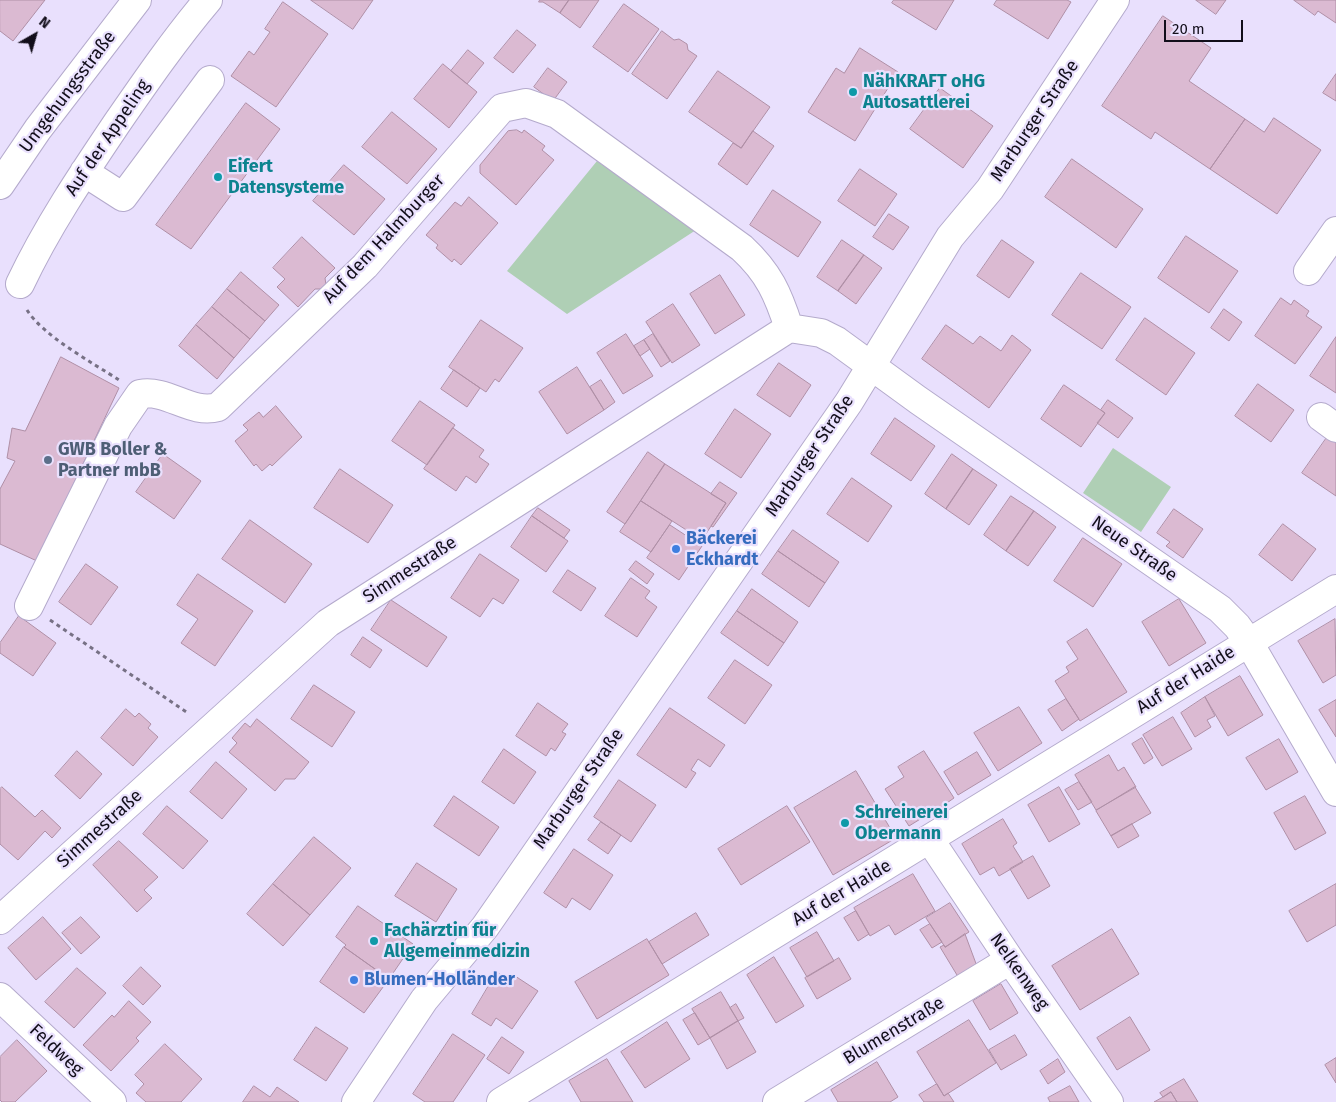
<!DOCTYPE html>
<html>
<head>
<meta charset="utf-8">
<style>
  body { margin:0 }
  #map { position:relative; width:1336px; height:1102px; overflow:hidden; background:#e9e0fd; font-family:"Fira Sans",sans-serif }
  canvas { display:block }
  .north { position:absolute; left:10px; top:10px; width:50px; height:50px; -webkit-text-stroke:4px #e9e0fd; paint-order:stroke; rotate:38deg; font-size:14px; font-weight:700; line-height:20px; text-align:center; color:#120e1a }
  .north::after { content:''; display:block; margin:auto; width:18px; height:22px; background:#120e1a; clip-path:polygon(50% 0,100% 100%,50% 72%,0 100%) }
  .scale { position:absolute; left:1164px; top:20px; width:79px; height:22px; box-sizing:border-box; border:2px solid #120e1a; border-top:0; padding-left:6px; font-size:15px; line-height:18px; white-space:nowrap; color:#120e1a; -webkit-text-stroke:4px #e9e0fd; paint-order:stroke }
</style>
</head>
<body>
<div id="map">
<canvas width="1336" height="1102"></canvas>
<div class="north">N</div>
<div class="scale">20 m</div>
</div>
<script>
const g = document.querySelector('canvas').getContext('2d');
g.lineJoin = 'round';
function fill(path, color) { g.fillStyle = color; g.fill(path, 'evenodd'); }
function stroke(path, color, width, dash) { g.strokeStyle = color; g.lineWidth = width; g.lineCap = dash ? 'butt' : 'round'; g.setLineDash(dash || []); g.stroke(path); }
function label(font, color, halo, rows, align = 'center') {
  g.font = font + ' "Fira Sans",sans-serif'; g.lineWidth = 4.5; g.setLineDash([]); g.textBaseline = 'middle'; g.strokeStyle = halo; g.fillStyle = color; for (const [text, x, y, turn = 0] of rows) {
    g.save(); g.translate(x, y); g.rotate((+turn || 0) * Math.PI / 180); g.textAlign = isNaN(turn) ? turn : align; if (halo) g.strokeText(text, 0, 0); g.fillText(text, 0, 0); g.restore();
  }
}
fill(new Path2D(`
  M597,161L696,230L567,314L507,271Z
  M1113,448L1171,487L1141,532L1083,493Z`), '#afcfb5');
const building = new Path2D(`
  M0,0H45L13,41L0,31Z
  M311,0H373L353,29Z
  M540,0H569L560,13L543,2H539Z
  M569,0H599L580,28L560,13Z
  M894,0H954L936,30L892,3Z
  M997,0H1067L1071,2L1048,39L994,5Z
  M1196,0H1226L1216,14Z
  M1294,0H1336V23L1318,11L1315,15Z
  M283,2L328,34L276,107L231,76L249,51L254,55L270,32L265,29Z
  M624,4L659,29L628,72L593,47Z
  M1163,16L1211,48L1189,81L1245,119L1210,169L1155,132L1151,139L1102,106Z
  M517,30L536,45L513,73L494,58Z
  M662,31L674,40L679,39L687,44L688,50L697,56L667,99L632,74Z
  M860,48L898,72L855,141L808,112L836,68L844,73Z
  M468,50L484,63L467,84L451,71Z
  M443,64L477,92L449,128L414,99Z
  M548,68L567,82L553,101L534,87Z
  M718,71L770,107L741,148L689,112Z
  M1336,74V101L1323,93Z
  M940,88L993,126L963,168L910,129Z
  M246,103L280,129L191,249L156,225Z
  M392,112L437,149L407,184L362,147Z
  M1274,118L1321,150L1277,214L1210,169L1245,119L1264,132Z
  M517,130L522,133L524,130L545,146L542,150L554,160L516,205L480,173V165L508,131Z
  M753,131L774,146L747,185L718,164L733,143L741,148Z
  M1072,159L1143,209L1116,248L1045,197Z
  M344,165L385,199L354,235L313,201Z
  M860,169L897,194L875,226L838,201Z
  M773,190L821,222L798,257L750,225Z
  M469,197L498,223L461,265L454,259L452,262L436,248L438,245L426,235L455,202L461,206Z
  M889,214L909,227L893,250L873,237Z
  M1186,236L1238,271L1209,313L1158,278Z
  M302,237L335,268L325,278L326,285L323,289H315L298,307L277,287L285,279L273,268Z
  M842,240L864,255L838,291L817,277Z
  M1002,240L1034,262L1009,298L977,276Z
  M864,255L882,268L856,304L838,291Z
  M241,272L279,305L265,321L227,289Z
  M1081,273L1131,307L1102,349L1052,315Z
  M720,275L745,315L715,334L690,294Z
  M227,289L265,321L250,339L212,307Z
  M1281,298L1291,305L1294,300L1309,311L1306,316L1322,327L1295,364L1255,336Z
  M673,304L700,345L672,363L646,322Z
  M212,307L250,339L234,358L196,325Z
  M1224,309L1242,322L1229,341L1211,328Z
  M1145,318L1195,353L1166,395L1116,360Z
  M481,320L523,348L499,382L495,379L486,392L449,367Z
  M196,325L234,358L217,379L179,346Z
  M946,325L973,344L980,336L1001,351L1012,335L1031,350L989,408L922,359Z
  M626,334L653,376L623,394L597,353Z
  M653,334L670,361L661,367L644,340Z
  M1336,337V393L1310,376Z
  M644,340L650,349L640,356L634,346Z
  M61,357L119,388L37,561L0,544V489L15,461L7,458L12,428L25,431Z
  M779,363L811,385L790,417L757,395Z
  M577,367L604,410L567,434L539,392Z
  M454,370L480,388L467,407L441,389Z
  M601,380L615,402L604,410L590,387Z
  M1258,384L1294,410L1271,442L1235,416Z
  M1064,385L1105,413L1081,447L1041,419Z
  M1108,400L1133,418L1118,438L1097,423L1105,413L1101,410Z
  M420,401L455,425L427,465L392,441Z
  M276,406L302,437L272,466L270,464L262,471L256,464L254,466L235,441L248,430L243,425L259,412L263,417Z
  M735,409L771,434L741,478L705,454Z
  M895,418L935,446L911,481L871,454Z
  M453,428L484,450L479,457L489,464L476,483L466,476L456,491L424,469Z
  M1328,436L1336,442V496L1302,473Z
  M648,452L665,464L625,524L607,512Z
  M163,454L201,481L174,519L136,492Z
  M952,454L973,469L946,509L925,494Z
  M665,464L726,503L702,540L641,501Z
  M340,469L393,505L368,543L314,508Z
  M973,469L997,485L969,525L946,509Z
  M852,478L892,506L868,542L827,514Z
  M720,482L737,493L713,527L711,526L726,503L711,494Z
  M1011,496L1034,511L1006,551L984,535Z
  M641,501L672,521L651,552L620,532Z
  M538,508L570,530L564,538L532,516Z
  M1174,509L1203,529L1183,558L1166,546L1170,542L1157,533Z
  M1034,511L1056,527L1028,566L1006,551Z
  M532,516L568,541L546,572L511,547Z
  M250,520L312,564L285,603L222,559Z
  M1283,524L1316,549L1292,581L1259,555Z
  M670,525L702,546L679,580L647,558Z
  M793,530L839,562L825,583L778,551Z
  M1083,538L1122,564L1093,607L1054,581Z
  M778,551L825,583L809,607L762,574Z
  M480,554L519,580L503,604L493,598L480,617L451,598Z
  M636,561L654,574L647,584L629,570Z
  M86,564L118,587L91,625L59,602Z
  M568,570L596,588L581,611L553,592Z
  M198,574L253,611L215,666L181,643L198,619L177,605Z
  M631,578L650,591L645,598L657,607L637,637L605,616Z
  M752,589L798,622L784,643L737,611Z
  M1179,599L1206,643L1169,666L1142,622Z
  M391,600L447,637L427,667L371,630Z
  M737,611L784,643L768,666L721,633Z
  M19,616L56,643L33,676L0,653V643Z
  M1335,619L1336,675L1323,683L1298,641Z
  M1087,629L1127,692L1080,721L1055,681L1069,672L1066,667L1078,659L1067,642Z
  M363,637L382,650L370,668L351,655Z
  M735,660L772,685L745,724L708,698Z
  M1240,676L1263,715L1228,736L1205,697Z
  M314,685L355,712L332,747L291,719Z
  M1205,697L1215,716L1207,720L1211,727L1195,737L1181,713Z
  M1066,699L1079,719L1062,731L1048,710Z
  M1336,700V737L1319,710Z
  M538,703L568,724L562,732L566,734L555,751L551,748L546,756L516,736Z
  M1019,707L1042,743L998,771L974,733Z
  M670,708L725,745L710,767L698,759L691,770L696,773L686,788L637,755Z
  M126,709L135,717L139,713L151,724L148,728L158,737L133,766L101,738Z
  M1173,717L1192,749L1162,766L1143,735Z
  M257,719L309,762L295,779H285L275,791L229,752L237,743L232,738L245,723L250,727Z
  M1142,738L1153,758L1144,764L1132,744Z
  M1279,739L1298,772L1266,790L1246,758Z
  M504,749L536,772L514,804L482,782Z
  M77,751L102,774L80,799L55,776Z
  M924,751L954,798L944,805L947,810L938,816L935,810L909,826L885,789L904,777L898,767Z
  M977,752L991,775L958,795L944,772Z
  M1109,755L1118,771L1124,767L1136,787L1096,810L1075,775Z
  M216,762L247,789L222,819L190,792Z
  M856,771L896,838L833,875L794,808Z
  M619,780L656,805L631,842L594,817Z
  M1079,782L1092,802L1078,810L1065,790Z
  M2,787L35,817L42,810L61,828L52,838L45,831L18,860L0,844V789Z
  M1059,787L1080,824L1049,842L1028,805Z
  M1135,787L1151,813L1111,836L1096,811Z
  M454,796L499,827L479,856L434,826Z
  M1305,796L1326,833L1295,850L1274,813Z
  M167,806L208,841L183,869L143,834Z
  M787,806L810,842L741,885L718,849Z
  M1003,819L1017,843L1013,846L1023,862L999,876L994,867L980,875L962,844Z
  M601,822L621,835L608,854L588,840Z
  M1132,824L1139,836L1118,848L1111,836Z
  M314,837L351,868L310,915L273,884Z
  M119,841L158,877L144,890L152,898L137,912L93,865Z
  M574,849L613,875L590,910L572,898L566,908L544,893Z
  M1033,856L1050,886L1028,899L1010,869Z
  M417,863L457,889L436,922L395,896Z
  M913,874L935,911L895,935L889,925L870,936L854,908Z
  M273,884L310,915L283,946L247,914Z
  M1336,884V925L1307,942L1289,911Z
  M950,903L969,932L945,947L926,918Z
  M358,906L413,944L389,979L344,947L346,945L336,937Z
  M856,911L869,934L858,941L844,918Z
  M696,913L709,935L662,964L649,942Z
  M43,917L71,949L36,980L8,948Z
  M81,917L100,937L81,954L62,933Z
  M930,924L942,942L932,948L920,930Z
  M1112,929L1139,974L1080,1010L1052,966Z
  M817,932L834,961L807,977L790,948Z
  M965,934L978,969L960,980L940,947L944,945L945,947Z
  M647,939L669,975L597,1019L575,982Z
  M344,947L389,979L364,1013L320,982Z
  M774,957L804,1006L776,1023L747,975Z
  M839,958L851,979L817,999L805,978Z
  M141,967L161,986L143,1005L123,986Z
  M77,968L106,993L74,1028L45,1002Z
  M497,972L508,980L512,974L538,991L512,1029L496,1018L491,1026L472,1014Z
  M1001,984L1018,1013L990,1030L973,1001Z
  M721,992L738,1021L710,1038L692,1009Z
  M129,1001L151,1022L136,1038L139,1041L111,1071L83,1045L112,1015L114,1017Z
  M736,1004L744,1018L738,1021L730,1008Z
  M695,1013L710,1038L698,1045L683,1020Z
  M1130,1017L1150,1050L1117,1070L1097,1038Z
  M969,1020L996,1063L944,1096L917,1052Z
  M738,1021L756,1052L727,1069L710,1038Z
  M667,1022L690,1059L645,1088L621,1052Z
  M316,1027L348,1048L326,1081L294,1060Z
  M453,1034L485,1055L453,1102H425L413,1094Z
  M1015,1035L1027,1055L1001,1070L989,1050Z
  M502,1037L524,1052L509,1074L487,1059Z
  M17,1040L47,1071L15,1102H2L0,1100V1057Z
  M165,1044L202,1079L181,1102H146L136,1093L144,1084L135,1075Z
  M1336,1058V1083L1325,1065Z
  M607,1059L633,1102H581L569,1081Z
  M1058,1059L1065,1072L1048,1084L1040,1071Z
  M877,1062L898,1097L890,1102H838L831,1090Z
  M1184,1079L1198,1102H1177L1171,1092L1163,1097L1160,1093Z
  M937,1084L944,1096L948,1093L954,1102H924L919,1095Z
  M254,1086L270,1097L277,1087L299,1102H243Z
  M1070,1086L1079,1102H1050L1048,1098Z
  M1171,1092L1177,1102H1154L1163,1097Z`);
fill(building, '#dbbad2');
stroke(building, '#af8fa6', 1);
const minor = new Path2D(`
  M84,172L123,197L210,80
  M1308,271L1336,231
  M20,284C47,227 82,175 117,123C146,81 175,39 208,0
  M1321,417L1336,428
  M29,606L118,426L140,394C168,389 191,415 218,407L365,266L502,108L526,103L557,114L742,248C769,273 778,294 789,328
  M930,840L1010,960L1109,1102
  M0,920L328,623L789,328L821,333L837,341L918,400L1220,609L1237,626L1248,641L1336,792
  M0,997L112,1102
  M356,1102L424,1000L485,927L849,402L950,237L990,189L1115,0
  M501,1102L1336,589
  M777,1102L1010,960`);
const major = new Path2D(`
  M0,185L38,129L137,0`);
stroke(minor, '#b4aacc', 30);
stroke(major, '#b4aacc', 30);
stroke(new Path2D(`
  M27,310C43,336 93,363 119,380
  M50,620L188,713`), '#777185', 3, [4, 4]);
stroke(minor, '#fff', 28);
stroke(major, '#fff', 28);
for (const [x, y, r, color] of [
  [853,92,5,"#0f9aa8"],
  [218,177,5,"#0f9aa8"],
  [48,460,5,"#5c6f8a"],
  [676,549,5,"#3f7fe0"],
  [845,823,5,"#0f9aa8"],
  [374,941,5,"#0f9aa8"],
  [354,980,5,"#3f7fe0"]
]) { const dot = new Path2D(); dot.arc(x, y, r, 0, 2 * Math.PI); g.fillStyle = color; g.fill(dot); stroke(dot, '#e9e0fd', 2); }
label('bold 18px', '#0d838f', '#e9e0fd', [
  ["NähKRAFT oHG",863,82],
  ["Autosattlerei",863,103],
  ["Eifert",228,167],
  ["Datensysteme",228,188],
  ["Schreinerei",855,813],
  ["Obermann",855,834],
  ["Fachärztin für",384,931],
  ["Allgemeinmedizin",384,952]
], 'left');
label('18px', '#120e1a', '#e9e0fd', [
  ["Umgehungsstraße",68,92,-53],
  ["Marburger Straße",1035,121,-56],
  ["Auf der Appeling",108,138,-56],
  ["Auf dem Halmburger",384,239,-47],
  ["Marburger Straße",810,456,-56],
  ["Neue Straße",1134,549,35],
  ["Simmestraße",410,570,-33],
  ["Auf der Haide",1186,680,-32],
  ["Marburger Straße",579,789,-55],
  ["Simmestraße",100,829,-42],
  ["Auf der Haide",842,893,-31],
  ["Nelkenweg",1019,972,55],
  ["Blumenstraße",894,1031,-31],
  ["Feldweg",56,1050,43]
]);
label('bold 18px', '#4e5e75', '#e9e0fd', [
  ["GWB Boller &",58,450],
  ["Partner mbB",58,471]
], 'left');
label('bold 18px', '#366cbe', '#e9e0fd', [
  ["Bäckerei",686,539],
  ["Eckhardt",686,560],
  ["Blumen-Holländer",364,980]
], 'left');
</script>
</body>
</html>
